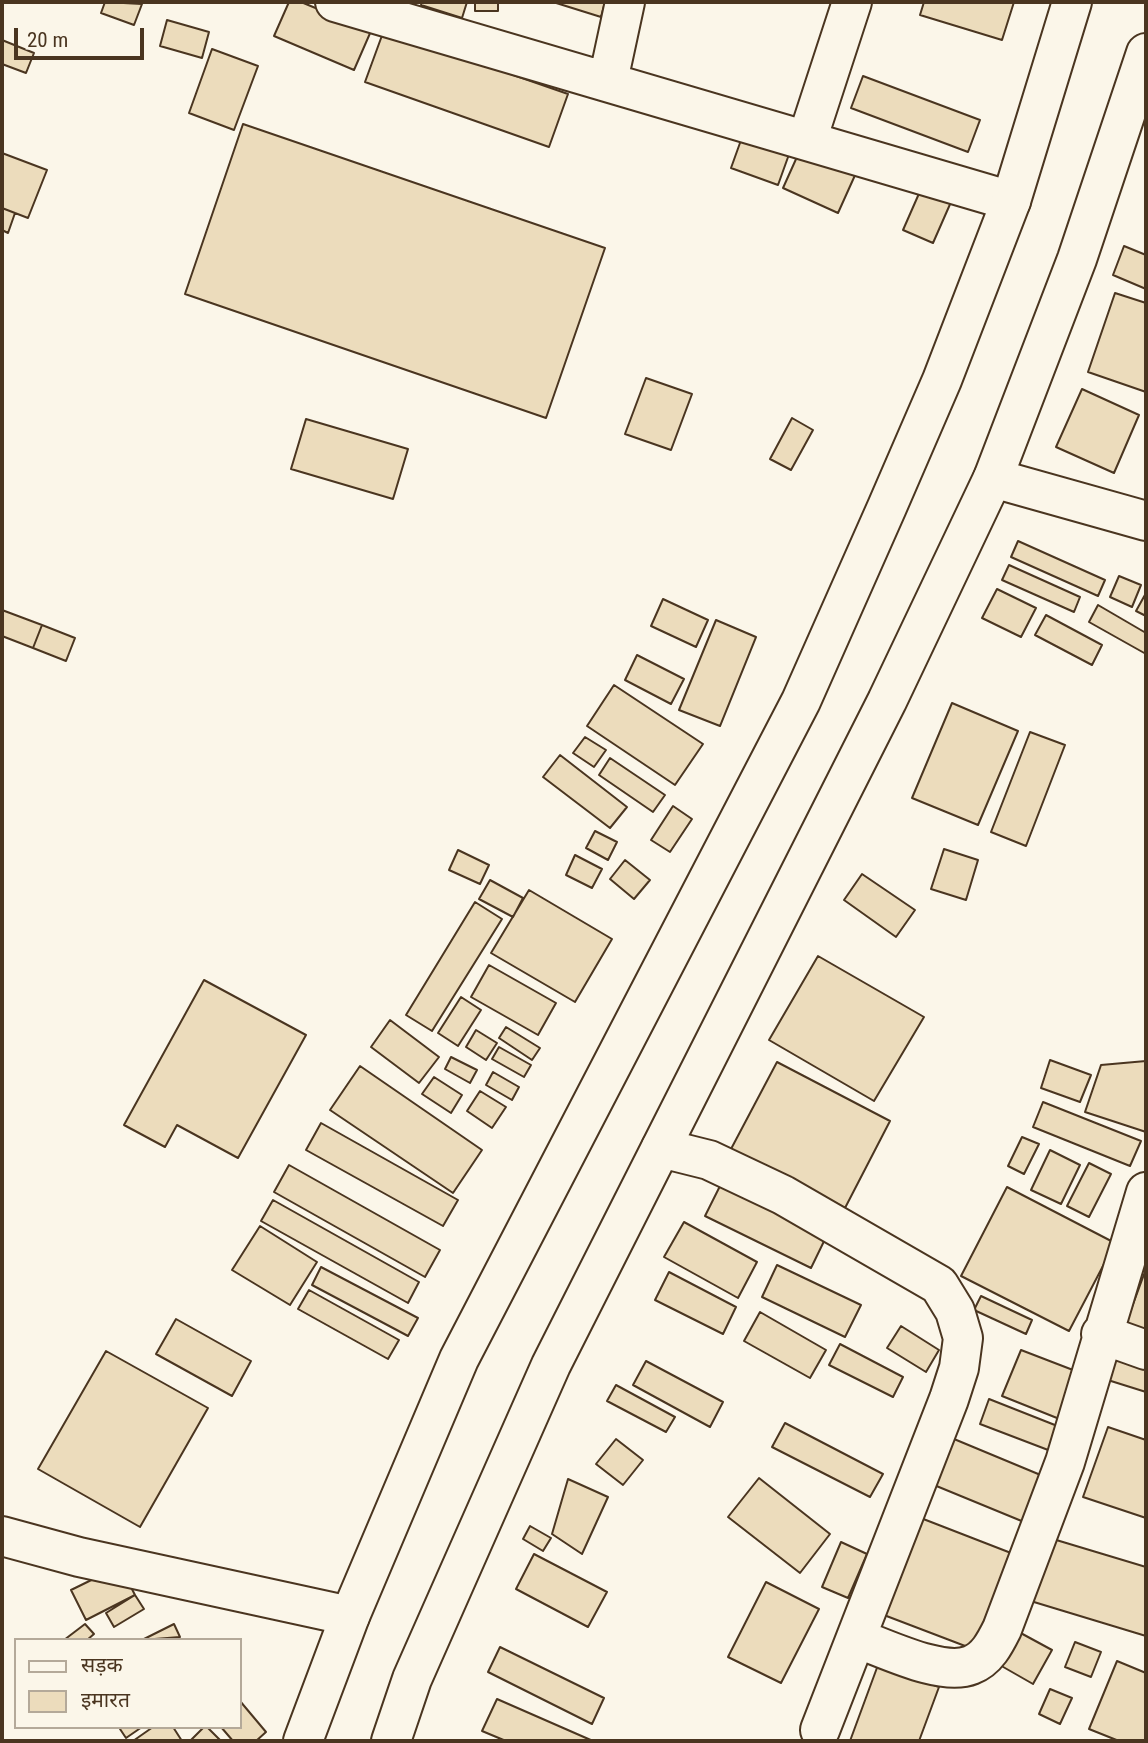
<!DOCTYPE html>
<html>
<head>
<meta charset="utf-8">
<style>
  body { margin:0 }
  #map { position:relative; width:1148px; height:1743px; overflow:hidden; background:#fbf6e9; font-family:"Roboto Condensed","Noto Sans Devanagari",sans-serif }
  canvas { display:block }
  .frame { position:absolute; inset:0; border:4px solid #4a3520; pointer-events:none }
  .legend { position:absolute; left:14px; top:1638px; width:228px; height:91px; box-sizing:border-box; background:#fbf6e9; border:2px solid #b4a999; margin:0; padding:9px 12px; list-style:none; font-size:21px; color:#4a3520 }
  .legend li { display:flex; align-items:center; gap:14px; height:35px }
  .legend b { width:35px; border:2px solid #b4a999 }
  .scale { position:absolute; left:14px; top:28px; width:130px; height:32px; box-sizing:border-box; border:4px solid #4a3520; border-top:0; padding-left:9px; font-size:21px; line-height:24px; white-space:nowrap; color:#4a3520; -webkit-text-stroke:5px #fbf6e9; paint-order:stroke }
</style>
</head>
<body>
<div id="map">
<canvas width="1148" height="1743"></canvas>
<div class="frame"></div>
<ul class="legend">
<li><b style="height:9px;background:#fbf6e9"></b>सड़क</li>
<li><b style="height:19px;background:#ecdcbc"></b>इमारत</li>
</ul>
<div class="scale">20 m</div>
</div>
<script>
const g = document.querySelector('canvas').getContext('2d');
g.lineJoin = 'round';
function fill(path, color) { g.fillStyle = color; g.fill(path, 'evenodd'); }
function stroke(path, color, width, dash) { g.strokeStyle = color; g.lineWidth = width; g.lineCap = dash ? 'butt' : 'round'; g.setLineDash(dash || []); g.stroke(path); }
const building = new Path2D(`
  M105,2L142,4L134,25L101,13Z
  M289,2H301L371,31L354,70L274,36Z
  M422,2H467L462,18L421,5Z
  M475,2H498V11H475Z
  M553,2H605L601,17Z
  M924,2H1014L1002,40L920,15Z
  M167,20L209,32L202,58L160,46Z
  M384,30L568,94L549,147L365,82Z
  M2,40L34,53L26,73L2,64Z
  M212,49L258,66L234,130L189,113Z
  M863,76L980,120L968,152L851,108Z
  M243,124L605,248L546,418L185,294Z
  M745,129L792,146L778,185L731,168Z
  M801,148L856,173L838,213L783,188Z
  M2,153L47,170L28,218L2,208Z
  M921,189L951,202L933,243L903,230Z
  M2,208L15,213L8,233L2,230Z
  M1124,246L1146,255V289L1113,275Z
  M1115,293L1146,303V392L1088,372Z
  M646,378L692,394L671,450L625,434Z
  M1082,389L1139,415L1114,473L1056,447Z
  M792,418L813,430L791,470L770,459Z
  M306,419L408,449L393,499L291,469Z
  M1018,541L1105,580L1098,596L1011,557Z
  M1009,565L1080,597L1074,612L1002,580Z
  M1119,576L1141,585L1132,607L1110,597Z
  M997,589L1036,608L1021,637L982,618Z
  M1146,593V616L1136,611Z
  M663,599L708,620L696,647L651,626Z
  M1098,605L1146,633V654L1089,622Z
  M2,610L42,625L33,648L2,636Z
  M1046,615L1102,645L1092,665L1035,635Z
  M716,620L756,637L720,726L679,710Z
  M42,625L75,638L66,661L33,648Z
  M637,655L684,679L671,704L625,680Z
  M614,685L703,744L675,785L587,726Z
  M952,703L1018,731L978,825L912,798Z
  M1030,732L1065,745L1026,846L991,832Z
  M585,737L606,750L594,767L573,753Z
  M560,755L627,807L610,828L543,777Z
  M610,758L665,795L653,812L599,775Z
  M673,806L692,819L670,852L651,840Z
  M595,831L617,842L608,860L586,848Z
  M944,849L978,860L966,900L931,889Z
  M458,850L489,865L480,884L449,870Z
  M575,855L602,869L592,888L566,875Z
  M625,860L650,880L634,899L610,879Z
  M862,874L915,910L896,937L844,900Z
  M490,880L523,898L513,917L479,899Z
  M529,890L612,939L575,1002L491,953Z
  M475,902L502,919L432,1031L406,1015Z
  M818,956L924,1017L874,1101L769,1040Z
  M489,965L556,1003L538,1035L471,997Z
  M204,980L306,1035L238,1158L177,1125L165,1147L124,1125Z
  M461,997L481,1010L458,1046L438,1033Z
  M390,1020L439,1057L419,1083L371,1047Z
  M506,1027L540,1048L532,1060L499,1038Z
  M476,1030L497,1043L486,1060L466,1047Z
  M499,1047L531,1065L524,1077L492,1059Z
  M451,1057L477,1070L470,1083L445,1069Z
  M1050,1060L1091,1075L1080,1102L1041,1088Z
  M1146,1061V1132L1085,1112L1101,1065Z
  M777,1062L890,1121L845,1208L731,1149Z
  M360,1066L482,1150L453,1193L330,1110Z
  M493,1072L519,1087L512,1100L486,1085Z
  M434,1077L462,1095L451,1113L422,1094Z
  M480,1091L506,1107L492,1128L467,1111Z
  M1043,1102L1141,1141L1130,1166L1033,1127Z
  M321,1123L458,1200L443,1226L306,1150Z
  M1022,1137L1039,1144L1024,1174L1008,1166Z
  M1050,1150L1080,1165L1061,1204L1031,1190Z
  M1089,1163L1111,1174L1089,1217L1067,1206Z
  M289,1165L440,1250L425,1277L274,1192Z
  M722,1182L828,1233L811,1268L705,1216Z
  M1007,1187L1115,1243L1069,1331L961,1276Z
  M273,1200L419,1282L408,1303L261,1221Z
  M684,1222L757,1262L738,1298L664,1257Z
  M260,1226L317,1262L290,1305L232,1270Z
  M777,1265L861,1305L845,1337L762,1297Z
  M321,1267L418,1318L408,1336L312,1285Z
  M1146,1269V1342L1122,1334Z
  M669,1272L736,1307L723,1334L655,1300Z
  M309,1290L399,1340L388,1359L298,1309Z
  M981,1296L1032,1320L1026,1334L974,1310Z
  M760,1312L826,1350L810,1378L744,1341Z
  M176,1319L251,1361L232,1396L156,1354Z
  M901,1326L939,1350L926,1372L887,1348Z
  M840,1344L903,1377L893,1397L829,1365Z
  M1105,1345L1146,1358V1392L1095,1376Z
  M1021,1350L1086,1375L1067,1422L1002,1396Z
  M106,1351L208,1408L140,1527L38,1469Z
  M646,1361L723,1402L710,1427L633,1385Z
  M616,1385L675,1417L666,1432L607,1401Z
  M989,1399L1065,1429L1056,1453L980,1424Z
  M785,1423L883,1474L870,1497L772,1447Z
  M1108,1427L1146,1440V1518L1083,1497Z
  M616,1439L643,1460L623,1485L596,1464Z
  M954,1439L1043,1476L1024,1522L934,1485Z
  M759,1478L830,1534L800,1573L728,1517Z
  M568,1479L608,1497L582,1554L552,1534Z
  M913,1515L1011,1553L973,1649L876,1612Z
  M530,1526L551,1538L543,1551L523,1539Z
  M1043,1536L1146,1567V1636L1024,1599Z
  M841,1542L867,1554L848,1598L822,1587Z
  M534,1554L607,1592L588,1627L516,1589Z
  M120,1566L135,1595L86,1620L71,1590Z
  M766,1582L819,1609L781,1683L728,1657Z
  M135,1595L144,1609L114,1627L106,1613Z
  M85,1624L94,1634L87,1640H64Z
  M174,1624L180,1637L142,1640Z
  M1017,1631L1052,1650L1033,1684L998,1664Z
  M1075,1642L1101,1652L1091,1677L1065,1667Z
  M500,1647L604,1698L592,1724L488,1672Z
  M1117,1661L1146,1673V1741H1119L1089,1729Z
  M878,1665L939,1687L919,1741H850Z
  M1050,1689L1072,1698L1060,1724L1039,1714Z
  M497,1699L593,1741H506L482,1731Z
  M240,1701L266,1732L256,1741H233L221,1727H240Z
  M122,1727H142L126,1738L120,1729Z
  M153,1727H173L182,1741H133Z
  M204,1727H207L221,1741H190Z`);
fill(building, '#ecdcbc');
stroke(building, '#4a3520', 2);
const street = new Path2D(`
  M335,2L1011,201
  M608,81L625,2
  M807,140L852,2
  M993,478L1146,521
  M661,1148L709,1160L783,1195L939,1285L955,1311L963,1338L959,1368L949,1399L820,1730
  M1101,1334L1146,1350
  M2,1536L79,1557L350,1616
  M856,1638C885,1648 942,1677 971,1665C987,1659 995,1643 1002,1629L1065,1462L1146,1192`);
const highway = new Path2D(`
  M303,1741L350,1616L459,1359L801,701L887,507L942,380L1011,201L1072,2
  M391,1741L412,1679L551,1365L887,701L993,478L1077,259L1146,53`);
stroke(street, '#4a3520', 42);
stroke(highway, '#4a3520', 42);
stroke(street, '#fbf6e9', 38);
stroke(highway, '#fbf6e9', 38);
</script>
</body>
</html>
